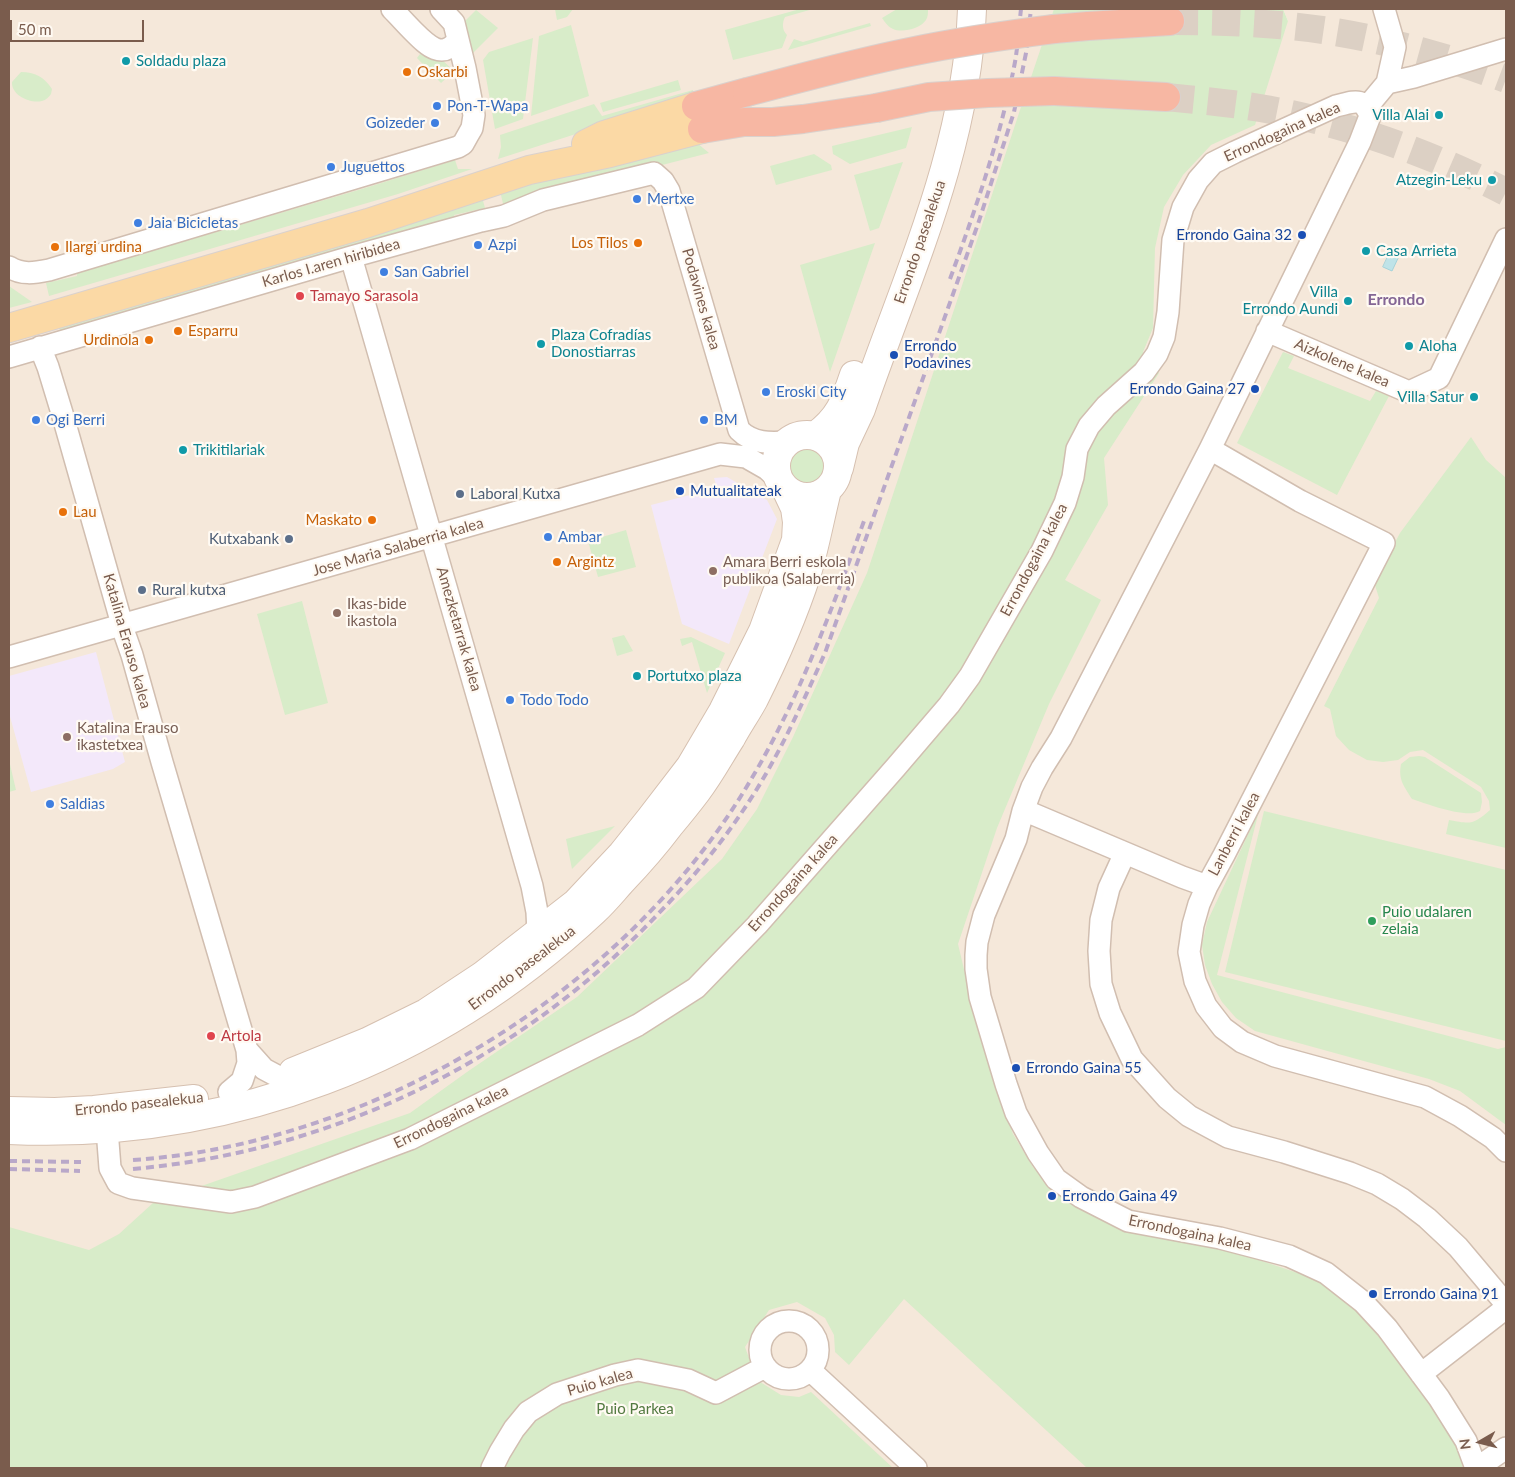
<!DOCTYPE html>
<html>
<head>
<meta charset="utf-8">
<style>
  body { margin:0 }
  #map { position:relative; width:1515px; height:1477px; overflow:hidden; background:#fdf6ec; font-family:Lato,sans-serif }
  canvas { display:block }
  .frame { position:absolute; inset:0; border:10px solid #7a5c4d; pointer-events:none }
  .north { position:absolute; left:1455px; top:1417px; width:50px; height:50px; -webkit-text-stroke:4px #fffaf3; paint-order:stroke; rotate:262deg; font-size:14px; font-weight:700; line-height:20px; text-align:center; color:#7a5c4d }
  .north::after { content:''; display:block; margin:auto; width:18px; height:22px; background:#7a5c4d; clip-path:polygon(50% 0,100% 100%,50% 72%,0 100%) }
  .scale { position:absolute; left:10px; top:20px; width:134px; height:22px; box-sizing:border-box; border:2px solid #7a5c4d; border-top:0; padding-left:6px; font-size:15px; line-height:18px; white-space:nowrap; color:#7a5c4d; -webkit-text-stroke:4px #fffaf3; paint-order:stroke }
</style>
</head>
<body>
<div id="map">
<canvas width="1515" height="1477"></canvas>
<div class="frame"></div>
<div class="north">N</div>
<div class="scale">50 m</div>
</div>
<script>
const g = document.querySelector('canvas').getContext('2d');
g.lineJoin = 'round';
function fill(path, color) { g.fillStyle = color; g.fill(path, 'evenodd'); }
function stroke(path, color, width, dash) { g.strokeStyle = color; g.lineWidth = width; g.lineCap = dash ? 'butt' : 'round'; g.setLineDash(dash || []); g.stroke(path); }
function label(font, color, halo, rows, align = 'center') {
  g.font = font + ' Lato,sans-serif'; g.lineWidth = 4.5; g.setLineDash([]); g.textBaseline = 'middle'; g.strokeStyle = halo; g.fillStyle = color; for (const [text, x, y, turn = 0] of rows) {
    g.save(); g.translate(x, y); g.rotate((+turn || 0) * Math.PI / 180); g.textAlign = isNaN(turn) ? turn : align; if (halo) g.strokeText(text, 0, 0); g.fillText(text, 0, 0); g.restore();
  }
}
fill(new Path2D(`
  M9,9H1155L1288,21L1283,9H1506V1468H9Z`), '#f5e8da');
fill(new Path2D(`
  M727,477L767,500L777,519L729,644L682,624L651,505L717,488L714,478Z
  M96,652L125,762L113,769L31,792L9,713V676Z`), '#f3e8fa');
fill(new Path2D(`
  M555,9H573L567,17L557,20Z
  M800,9H813L785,17C782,23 782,30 787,35L782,48L733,60L725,30Z
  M897,9H928C928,13 928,17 926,20C920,29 902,33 893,29C888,27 885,22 882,18Z
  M1054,9H1283L1288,21L1255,125L1211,145L1183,175L1164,207L1155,248L1153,328L1143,352L1159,373L1104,458L1108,505L1065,580L1101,600L1049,704L997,828L958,944L981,1041L1013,1134L1033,1167L1059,1194L1196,1243L1256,1259L1316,1279L1356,1308L1420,1389L1458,1446L1463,1468H1087L904,1299L849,1365L835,1352L834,1335L825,1318L797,1302L769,1310L745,1347L757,1380L781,1395L799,1397L811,1392L893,1468H9V1227L89,1250L119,1234L153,1203L410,1113L467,1072L577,997L722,859L757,809L793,737L867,573L1020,110Z
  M476,10L498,28L471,55L464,22Z
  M870,23L871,26L788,50L794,39L803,42Z
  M571,25L589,96L531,116L539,36Z
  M533,38L523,119L495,129L483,60L489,52Z
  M420,54L432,59L440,58L454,71L441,83L417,58Z
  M21,72C35,72 44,77 52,89L51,94C49,97 46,100 42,101C30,104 11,95 12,82Z
  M678,80L681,90L603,112L600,103Z
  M693,90L694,96L498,159L501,147L500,135L594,104L602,116Z
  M912,127L906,148L850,164L833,154L832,146Z
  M691,138L709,153L580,186L505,212L500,191Z
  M814,154L831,165L832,170L776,185L770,166Z
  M455,160L458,169H472L398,194L49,296L46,283L77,276V273L365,188Z
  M903,162L879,228L870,231L854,175Z
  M482,197L485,208L454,215L455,217L60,331L59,325Z
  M875,243L830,372L800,265Z
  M9,286L32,302L9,308Z
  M1283,352L1294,356L1288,368L1370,401L1376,391L1389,396L1337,495L1237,443Z
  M1471,437L1486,460L1506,478V848L1446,834L1449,820C1471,824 1473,825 1490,810L1489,801L1481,787L1423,750L1410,752L1398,760L1383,762L1367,760L1349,750L1336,736L1330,709L1324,706L1379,598L1374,582L1400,533Z
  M790 465a18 18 0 1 1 36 0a18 18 0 1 1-36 0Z
  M626,530L636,567L598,577L588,541Z
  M302,601L328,703L285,715L257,614Z
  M624,635L633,651L617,656L612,638Z
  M691,637L725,653L707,693L692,642L682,646L680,639Z
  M1419,756L1425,757L1481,793L1482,802L1480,811C1467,819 1427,804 1412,799C1404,786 1398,780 1401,764L1410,757Z
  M9,760L16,790L9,792Z
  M1259,811L1217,975L1498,1049L1506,1047V1125L1460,1091L1429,1079L1255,1031L1236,1018L1222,1002L1212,984L1205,965L1202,945L1207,922Z
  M1264,811L1506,870V1041L1225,972Z
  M615,826L572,869L566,839Z`), '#d8ecc9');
const water = new Path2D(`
  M1391,250L1400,254L1392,271L1383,267Z`);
fill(water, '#bfe3e8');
stroke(water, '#a5d3da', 1);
stroke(new Path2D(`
  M1170,21C1237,21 1302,24 1367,38C1415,48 1461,62 1506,79
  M1166,97C1197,100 1229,103 1260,108C1346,123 1428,152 1506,192`), '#dcd0c4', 28, [28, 14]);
const street = new Path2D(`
  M392,9C399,16 406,24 414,32C428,46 442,60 458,40
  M1387,83L1414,77L1506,49
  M1367,107L1387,83L1395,47L1384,9
  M351,257L532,886L537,912L538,934
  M9,267C22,275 34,273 49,270L458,147L463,144L468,135L472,128L474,115L465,68L454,23L441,9
  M1267,331L1409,392L1439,378L1506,239
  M40,347L48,367L62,413L125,635L132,655L162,762L247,1050L248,1063L242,1081L229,1092
  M9,357L351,257L481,221L504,216L543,200L654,173L663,181L669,191L739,430C753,444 770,443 787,442
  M1210,449L1300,501L1384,543L1224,855L1207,886L1199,904L1193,925L1189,952L1195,981L1206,1006L1223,1028L1242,1042L1275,1056L1425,1097L1460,1116L1493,1138L1506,1151
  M9,657L720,454L746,457L767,469L780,481
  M1033,814L1182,877L1207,886
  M1125,853L1109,888L1101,920L1099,951L1101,984L1110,1013L1132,1059L1167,1098L1189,1116L1228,1137L1284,1152L1350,1173L1377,1184L1402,1199L1427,1218L1458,1247L1506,1304
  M247,1050L264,1069L279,1077
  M98,1117L107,1129L110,1168L118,1183L132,1188L231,1202L255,1197L410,1139L638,1025L696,988L757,925L896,767L949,705L970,676L1042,551L1065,503L1073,477L1077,449L1089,426L1106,406L1144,372L1157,354L1164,337L1168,312L1173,240L1183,207L1198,180L1213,163L1235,152L1336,106C1354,102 1363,96 1370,116L1360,142L1210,449L1061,738L1042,768L1032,787L1023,811L1016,839L984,915L977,942L976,955V969L980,997L1006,1084L1016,1113L1038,1153L1056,1179L1081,1197L1128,1221L1220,1238L1289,1256L1326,1273L1363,1302L1387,1328L1439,1398L1466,1441L1476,1468
  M760 1350a29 29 0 1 1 58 0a29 29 0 1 1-58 0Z
  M810,1370L916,1468
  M1421,1374L1506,1308
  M492,1468L500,1452L514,1429L528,1412L557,1394L615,1375L638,1370L688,1380L716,1393L765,1367
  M1477,1468L1506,1448`);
const secondary = new Path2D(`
  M776 466a31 31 0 1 1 62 0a31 31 0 1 1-62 0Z
  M815,436C839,419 845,402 854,375
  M839,468L845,443L861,409C906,278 967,150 972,9
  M293,1072L367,1042L426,1013L482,976L576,903L622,854L650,819L690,767L723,711L763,631L796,540L797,522L795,508L786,489
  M9,1111L55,1112L94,1110L194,1099
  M9,1130C228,1140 434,1061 594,911C604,902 612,892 621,882C638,864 654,846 669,826C679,814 688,803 697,791C710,774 720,755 731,738C738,725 747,712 754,699C774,659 793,616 807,573C815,546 820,518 827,490`);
const primary = new Path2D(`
  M586,144L604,135L696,106
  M9,328L368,223L529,170L610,153L702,129`);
const highway = new Path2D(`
  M1054,29L1088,26L1170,21
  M1054,91L1166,97
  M696,106L747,92
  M702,129L744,122H773L803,119L876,108`);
stroke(street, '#d1beb0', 24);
stroke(secondary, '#d6c0b0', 30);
stroke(primary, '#dad1cd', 30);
stroke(highway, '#dad1cd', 30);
stroke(street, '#fff', 21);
stroke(secondary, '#fff', 28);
stroke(primary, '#fbd9a5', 28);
stroke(highway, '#f7b7a3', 28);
stroke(new Path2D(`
  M950,279C976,208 1001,136 1015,62C1018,45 1019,26 1021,9
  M133,1160C370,1144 615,997 741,796C796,708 829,617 864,521
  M9,1161L81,1162
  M9,1169L80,1171
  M133,1169C334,1151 520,1060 659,913C692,879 722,843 748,803C779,756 802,704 825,653L978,224L1014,112L1026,53L1031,9`), '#b9a8c9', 4, [8, 5]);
const highwayBridge = new Path2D(`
  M747,92C801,78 855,63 910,52C958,42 1006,35 1054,29
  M876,108L929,97L988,93L1054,91`);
stroke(highwayBridge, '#dad1cd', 30, []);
stroke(highwayBridge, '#f7b7a3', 28);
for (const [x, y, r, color] of [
  [126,61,5,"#0f9aa8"],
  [407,72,5,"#e8710a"],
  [437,106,5,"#3f7fe0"],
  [1439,115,5,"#0f9aa8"],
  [435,123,5,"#3f7fe0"],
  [331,167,5,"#3f7fe0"],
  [1492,180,5,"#0f9aa8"],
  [637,199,5,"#3f7fe0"],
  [138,223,5,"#3f7fe0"],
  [1302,235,5,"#1a4fb4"],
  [638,243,5,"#e8710a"],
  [478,245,5,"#3f7fe0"],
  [55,247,5,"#e8710a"],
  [1366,251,5,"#0f9aa8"],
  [384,272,5,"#3f7fe0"],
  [300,296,5,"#e0444e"],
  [1348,301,5,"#0f9aa8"],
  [178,331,5,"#e8710a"],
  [149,340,5,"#e8710a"],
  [541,344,5,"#0f9aa8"],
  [1409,346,5,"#0f9aa8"],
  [894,355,5,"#1a4fb4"],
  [1255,389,5,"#1a4fb4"],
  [766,392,5,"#3f7fe0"],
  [1474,397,5,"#0f9aa8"],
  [36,420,5,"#3f7fe0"],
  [704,420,5,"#3f7fe0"],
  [183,450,5,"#0f9aa8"],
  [680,491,5,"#1a4fb4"],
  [460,494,5,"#5c6f8a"],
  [63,512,5,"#e8710a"],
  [372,520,5,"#e8710a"],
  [548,537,5,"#3f7fe0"],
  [289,539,5,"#5c6f8a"],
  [557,562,5,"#e8710a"],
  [713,571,5,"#8d6e63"],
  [142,590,5,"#5c6f8a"],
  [337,613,5,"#8d6e63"],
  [637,676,5,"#0f9aa8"],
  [510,700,5,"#3f7fe0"],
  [67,737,5,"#8d6e63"],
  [50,804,5,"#3f7fe0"],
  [1372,921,5,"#2e9e5b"],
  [211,1036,5,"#e0444e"],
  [1016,1068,5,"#1a4fb4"],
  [1052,1196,5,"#1a4fb4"],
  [1373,1294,5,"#1a4fb4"]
]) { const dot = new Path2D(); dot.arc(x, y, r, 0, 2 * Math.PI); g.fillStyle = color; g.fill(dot); stroke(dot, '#fffaf3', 2); }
label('15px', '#0d838f', '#fffaf3', [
  ["Soldadu plaza",136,61],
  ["Villa Alai",1429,115,"right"],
  ["Atzegin-Leku",1482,180,"right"],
  ["Casa Arrieta",1376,251],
  ["Villa",1338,292,"right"],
  ["Errondo Aundi",1338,309,"right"],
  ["Plaza Cofradías",551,335],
  ["Donostiarras",551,352],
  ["Aloha",1419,346],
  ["Villa Satur",1464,397,"right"],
  ["Trikitilariak",193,450],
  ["Portutxo plaza",647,676]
], 'left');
label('15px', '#c56008', '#fffaf3', [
  ["Oskarbi",417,72],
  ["Los Tilos",628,243,"right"],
  ["Ilargi urdina",65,247],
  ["Esparru",188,331],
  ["Urdinola",139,340,"right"],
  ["Lau",73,512],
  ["Maskato",362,520,"right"],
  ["Argintz",567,562]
], 'left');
label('15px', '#366cbe', '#fffaf3', [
  ["Pon-T-Wapa",447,106],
  ["Goizeder",425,123,"right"],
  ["Juguettos",341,167],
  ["Mertxe",647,199],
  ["Jaia Bicicletas",148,223],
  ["Azpi",488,245],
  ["San Gabriel",394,272],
  ["Eroski City",776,392],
  ["Ogi Berri",46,420],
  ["BM",714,420],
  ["Ambar",558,537],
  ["Todo Todo",520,700],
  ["Saldias",60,804]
], 'left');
label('15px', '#7a5c4d', '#fffaf3', [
  ["Errondogaina kalea",1282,132,-24],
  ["Errondo pasealekua",920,242,-71],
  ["Karlos I.aren hiribidea",331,263,-16],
  ["Podavines kalea",701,299,74],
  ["Aizkolene kalea",1342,363,23],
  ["Jose Maria Salaberria kalea",398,547,-16],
  ["Errondogaina kalea",1034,560,-62],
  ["Amezketarrak kalea",459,629,74],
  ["Katalina Erauso kalea",127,641,74],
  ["Lanberri kalea",1234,834,-62],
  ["Errondogaina kalea",793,883,-48],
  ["Errondo pasealekua",522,968,-37],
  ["Errondo pasealekua",139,1104,-6],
  ["Errondogaina kalea",451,1117,-26],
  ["Errondogaina kalea",1190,1233,12],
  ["Puio kalea",600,1382,-16]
]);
label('15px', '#164399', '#fffaf3', [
  ["Errondo Gaina 32",1292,235,"right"],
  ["Errondo",904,346],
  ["Podavines",904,363],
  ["Errondo Gaina 27",1245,389,"right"],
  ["Mutualitateak",690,491],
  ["Errondo Gaina 55",1026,1068],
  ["Errondo Gaina 49",1062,1196],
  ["Errondo Gaina 91",1383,1294]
], 'left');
label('15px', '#be3a42', '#fffaf3', [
  ["Tamayo Sarasola",310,296],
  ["Artola",221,1036]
], 'left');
label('15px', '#4e5e75', '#fffaf3', [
  ["Laboral Kutxa",470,494],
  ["Kutxabank",279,539,"right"],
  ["Rural kutxa",152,590]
], 'left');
label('15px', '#785e54', '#fffaf3', [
  ["Amara Berri eskola",723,562],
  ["publikoa (Salaberria)",723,579],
  ["Ikas-bide",347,604],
  ["ikastola",347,621],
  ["Katalina Erauso",77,728],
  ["ikastetxea",77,745]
], 'left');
label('15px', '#27864d', '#fffaf3', [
  ["Puio udalaren",1382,912],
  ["zelaia",1382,929]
], 'left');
label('15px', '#537a41', '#fffaf3', [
  ["Puio Parkea",635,1409]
]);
label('bold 16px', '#846695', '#fffaf3', [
  ["Errondo",1396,300]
]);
</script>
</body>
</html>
